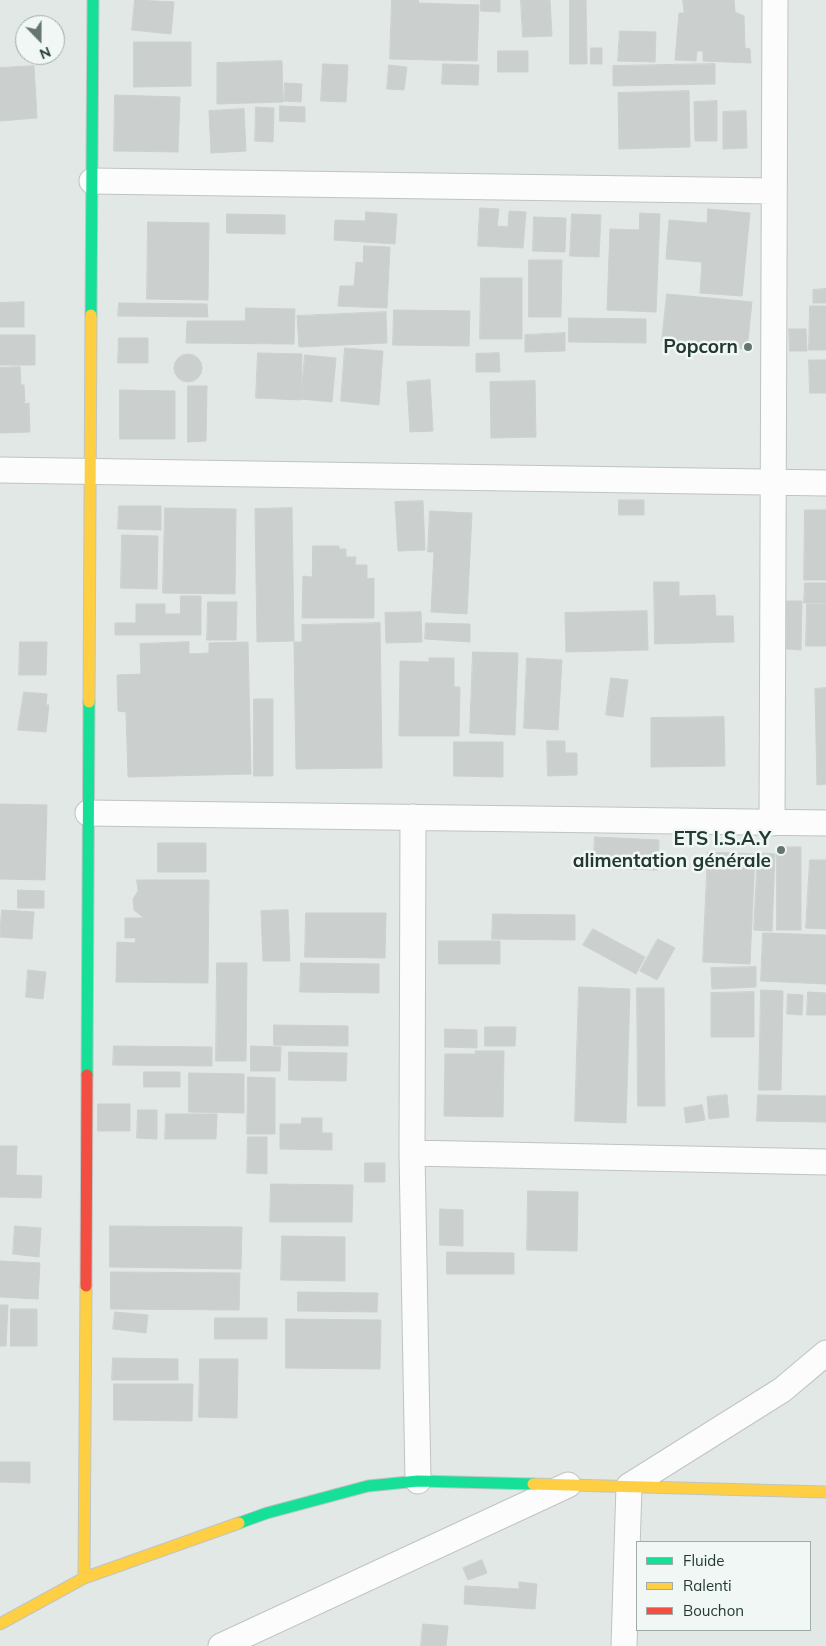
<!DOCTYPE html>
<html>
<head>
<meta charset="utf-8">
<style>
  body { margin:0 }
  #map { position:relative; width:826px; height:1646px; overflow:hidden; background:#e2e8e5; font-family:Mulish,sans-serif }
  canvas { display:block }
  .legend { position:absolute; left:636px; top:1541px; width:175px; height:90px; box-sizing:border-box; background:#f0f7f4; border:1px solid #9eaba7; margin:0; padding:6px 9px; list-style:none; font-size:15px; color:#223934 }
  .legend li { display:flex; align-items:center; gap:10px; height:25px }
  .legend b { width:25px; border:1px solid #9eaba7 }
  .north { position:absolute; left:15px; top:15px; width:50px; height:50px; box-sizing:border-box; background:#f0f7f4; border:1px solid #9eaba7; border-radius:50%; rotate:158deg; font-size:14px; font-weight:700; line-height:20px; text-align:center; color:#223934 }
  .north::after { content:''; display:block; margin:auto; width:18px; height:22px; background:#657672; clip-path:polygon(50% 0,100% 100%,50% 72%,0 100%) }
</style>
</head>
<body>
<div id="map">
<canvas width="826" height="1646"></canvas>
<ul class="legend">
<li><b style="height:6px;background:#16e098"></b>Fluide</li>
<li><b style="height:6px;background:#ffcf43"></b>Ralenti</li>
<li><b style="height:6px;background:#f24e42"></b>Bouchon</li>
</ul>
<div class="north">N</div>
</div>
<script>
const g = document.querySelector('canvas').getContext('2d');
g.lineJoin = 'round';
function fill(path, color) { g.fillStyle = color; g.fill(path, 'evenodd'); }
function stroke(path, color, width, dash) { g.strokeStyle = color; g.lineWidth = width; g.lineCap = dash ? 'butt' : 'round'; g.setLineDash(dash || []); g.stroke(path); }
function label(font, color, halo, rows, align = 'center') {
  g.font = font + ' Mulish,sans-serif'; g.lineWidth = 5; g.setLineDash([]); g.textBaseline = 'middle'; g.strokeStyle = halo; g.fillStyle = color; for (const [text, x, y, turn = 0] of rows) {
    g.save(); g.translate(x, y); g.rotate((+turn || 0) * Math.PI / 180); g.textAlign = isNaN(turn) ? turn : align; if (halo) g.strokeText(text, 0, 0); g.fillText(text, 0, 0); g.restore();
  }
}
const building = new Path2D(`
  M135,0L174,2L171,34L132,30Z
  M392,0H419L418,3L479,5L477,61L390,59Z
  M481,0H500V12L481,11Z
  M521,0H550L552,36L523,37Z
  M570,0H586L587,64H570Z
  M683,0H734L735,12L744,16L745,48L750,49L751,63L703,61V51H697L696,61L675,60L679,13H684Z
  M620,31L656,32L655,62L618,61Z
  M134,42H191V86L134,87Z
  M591,48H602V64H591Z
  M498,51H528V72H498Z
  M282,61L283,102L217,104V63Z
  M323,64L348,65L346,102L321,101Z
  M443,64L479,65L478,85L442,84Z
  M715,64V84L613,86V66Z
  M389,65L407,67L404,90L387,89Z
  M34,66L37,118L0,121V68Z
  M285,83L302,84L301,102L284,101Z
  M689,91L690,147L619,149L618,93Z
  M115,95L180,97L178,152L114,151Z
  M717,101V141H695L694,102Z
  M280,106L305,107V122L280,121Z
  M256,107L274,108L273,142L255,141Z
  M244,109L246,151L211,153L209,111Z
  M746,111L747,148L723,149V112Z
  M480,208L499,209L497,226L508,227L509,211L526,212L523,248L478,246Z
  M708,209L750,213L742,296L700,293L702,262L666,259L669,220L707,223Z
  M366,212L397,214L395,244L334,240L335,220L365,221Z
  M640,213L660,214L656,312L607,310L610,229L639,230Z
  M227,214L285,215V234L227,233Z
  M572,214L601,215L599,257L570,256Z
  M534,217L566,218L565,252L533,251Z
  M148,222L209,223L208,300L147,299Z
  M364,246L390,247L387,308L338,306L340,286H354L356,262L363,263Z
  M529,260H562L561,317H529Z
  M481,278H522V339H480Z
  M826,289V303H813V290Z
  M667,294L752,302L747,349L662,341Z
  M24,302V327H0V303Z
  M119,303L207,304L208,317L118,316Z
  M810,306H826V350H809Z
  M246,308L295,309L294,344L186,343L187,321H245Z
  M394,310L470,311L469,346L393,345Z
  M386,312L387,343L299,347L297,316Z
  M569,318L646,319V343L569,342Z
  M789,329H806L807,351H790Z
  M565,333V351L525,352V335Z
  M0,335H35V365H0Z
  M119,338H148V363H118Z
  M345,348L383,351L379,405L341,401Z
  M258,353L302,354L301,400L256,398Z
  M499,353L500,372H476V354Z
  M174 368a14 14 0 1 1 28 0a14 14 0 1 1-28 0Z
  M305,355L336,358L332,402L301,399Z
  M809,360H826V393H810Z
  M20,367L21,385H24L25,401L23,404L29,403L30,432L0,433V368Z
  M430,380L433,431L410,432L407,382Z
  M535,381L536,437L491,438L490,382Z
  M188,386H207L206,441L188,442Z
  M120,390L175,391V439H120Z
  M619,500H644V515H619Z
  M423,501L425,550L398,551L395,502Z
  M119,506H161V530L118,529Z
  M165,508L236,509L235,594L163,593Z
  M292,508L294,641L257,642L255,509Z
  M805,510H826V580H804Z
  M430,511L472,513L467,614L431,612L434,552H428Z
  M122,535L158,536L157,589L121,588Z
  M313,546H339V549H346V557H356L355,565H367V579L374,578V618H302L303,576L312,577Z
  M654,582H679V596L715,595L716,616H733L734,642L655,644Z
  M805,583H826V603H804Z
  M181,596H201V635H115V623H136V604H165V614H180Z
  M787,601H802L801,650L786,649Z
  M208,602H237L236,640H207Z
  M807,604H826V646H806Z
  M647,611L648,650L566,652L565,613Z
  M421,612L422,642L386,643L385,613Z
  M380,623L382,768L296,769L294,642H302V625Z
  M426,623L470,624V642L425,639Z
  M20,642H47L46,675H19Z
  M189,642V654L209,653V643L248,642L251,774L128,777L126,712L118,711L117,675L141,674L140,644Z
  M473,652L518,653L515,735L470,733Z
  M429,658H454V687H460L459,736H399L400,661L429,662Z
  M527,658L562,660L558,730L524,728Z
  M611,678L628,680L623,717L606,715Z
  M826,688V784L817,785L815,689Z
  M24,692L47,694L46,705H49L46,732L18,730Z
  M254,699H273V776H254Z
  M724,717L725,766L651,767V718Z
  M547,741H565V753H577V775L548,776Z
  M454,742H503V777L454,776Z
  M0,804L47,805L45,880L0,879Z
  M595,837L659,840L658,870L593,868Z
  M158,843H206V872H158Z
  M777,847H801V930H777Z
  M708,852L755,854L750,964L703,962Z
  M758,853L775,854L772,931L754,930Z
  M810,860H826V929L806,928Z
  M137,880H209L208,983L116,982L117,942L135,943L136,938H125V918H144L134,910L133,899L138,891Z
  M18,890L44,891V908H18Z
  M2,910L34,912L32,939L0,937Z
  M288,910L290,961H263L261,911Z
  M306,913H386L385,958L305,957Z
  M493,914L575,915V940L492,939Z
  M593,929L645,957L636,974L583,945Z
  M763,933L826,935V984L761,981Z
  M658,939L675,948L657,980L640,971Z
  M439,941H500V964H439Z
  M217,963H247L246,1061H216Z
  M301,963L379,964V993L300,992Z
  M756,967V987L712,989L711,968Z
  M28,970L46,972L43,999L26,997Z
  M579,987L630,989L626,1123L575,1121Z
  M637,988H664L665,1106H638Z
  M761,990L783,991L781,1090H759Z
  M754,992V1037H711V993Z
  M808,992L826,993V1015H807Z
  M788,994L803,995L802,1015L787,1014Z
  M274,1025L348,1026V1046L274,1045Z
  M485,1027H516L515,1046H485Z
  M445,1029L477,1030V1048L445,1047Z
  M114,1046L212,1047V1066L113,1065Z
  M251,1046L281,1047L280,1071H251Z
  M475,1051H504L503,1117L444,1116L445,1054H476Z
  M289,1052L347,1053L346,1081L289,1080Z
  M144,1072H180V1087H144Z
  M189,1073L244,1074V1113L189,1112Z
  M248,1077L275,1078V1134H247Z
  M727,1095L729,1117L709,1119L707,1097Z
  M758,1095L826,1096V1122L757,1121Z
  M98,1104H130V1131H98Z
  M702,1105L705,1120L686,1123L684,1108Z
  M138,1110H157V1139L137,1138Z
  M166,1114H217L216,1139H165Z
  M302,1118H322V1133H332V1150L280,1149V1124H301Z
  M248,1137H267V1174L247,1173Z
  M0,1146H17L16,1175L42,1176L41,1198L0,1197Z
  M365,1163H385V1182H365Z
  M271,1184L353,1185L352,1222H270Z
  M528,1191L578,1192L577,1251L527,1250Z
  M440,1209L463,1210V1246L440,1245Z
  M15,1226L41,1228L39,1257L13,1254Z
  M110,1226L242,1227L241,1269L110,1267Z
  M282,1236L345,1237V1281L281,1280Z
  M447,1252L514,1253V1274H447Z
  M0,1261L40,1263L38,1299L0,1297Z
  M111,1272L240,1273L239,1310L111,1309Z
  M298,1292L378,1293L377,1312L298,1311Z
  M0,1305H8L6,1346H0Z
  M11,1309H37V1346H11Z
  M115,1312L148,1315L146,1333L113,1329Z
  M215,1318H267V1339H215Z
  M286,1319L381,1320L380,1369L286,1368Z
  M113,1358L178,1359V1380H112Z
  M200,1359H238L237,1418L199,1417Z
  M114,1384H193L192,1421L114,1420Z
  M0,1462H30V1483L0,1482Z
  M482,1560L487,1573L468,1580L463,1568Z
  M519,1582L537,1584L535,1609L464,1604L465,1586L519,1589Z
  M423,1624L448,1626L446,1646H421Z`);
fill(building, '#cbd0ce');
stroke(building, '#cbd1ce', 1);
const street = new Path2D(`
  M92,181L774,191
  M0,470L826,483
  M88,813L826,823
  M413,817L412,1153L418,1481
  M772,823L775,0
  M412,1153L826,1162
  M221,1646L568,1485
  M624,1646L629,1486L782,1390L826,1353`);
const fast = new Path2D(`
  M91,315L93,0
  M87,1075L89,702
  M239,1523L267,1513L368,1486L418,1481L533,1484`);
const slow = new Path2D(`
  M89,702L91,315
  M533,1484L826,1492
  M84,1578L86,1286
  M0,1624L84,1578L239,1523`);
const jam = new Path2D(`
  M86,1286L87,1075`);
stroke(street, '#bfc4c2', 27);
stroke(fast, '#bfc5c3', 13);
stroke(slow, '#bfc5c3', 13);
stroke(jam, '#bfc5c3', 13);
stroke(street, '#fbfcfb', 25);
stroke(fast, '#16e098', 11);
stroke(slow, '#ffcf43', 11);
stroke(jam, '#f24e42', 11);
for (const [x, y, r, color] of [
  [748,347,5,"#657672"],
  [781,850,5,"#657672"]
]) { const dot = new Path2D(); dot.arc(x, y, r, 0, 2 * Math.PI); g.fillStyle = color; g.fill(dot); stroke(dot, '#f0f7f4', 2); }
label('bold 19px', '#223934', '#f0f7f4', [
  ["Popcorn",738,347],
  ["ETS I.S.A.Y",771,839],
  ["alimentation générale",771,861]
], 'right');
</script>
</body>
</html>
